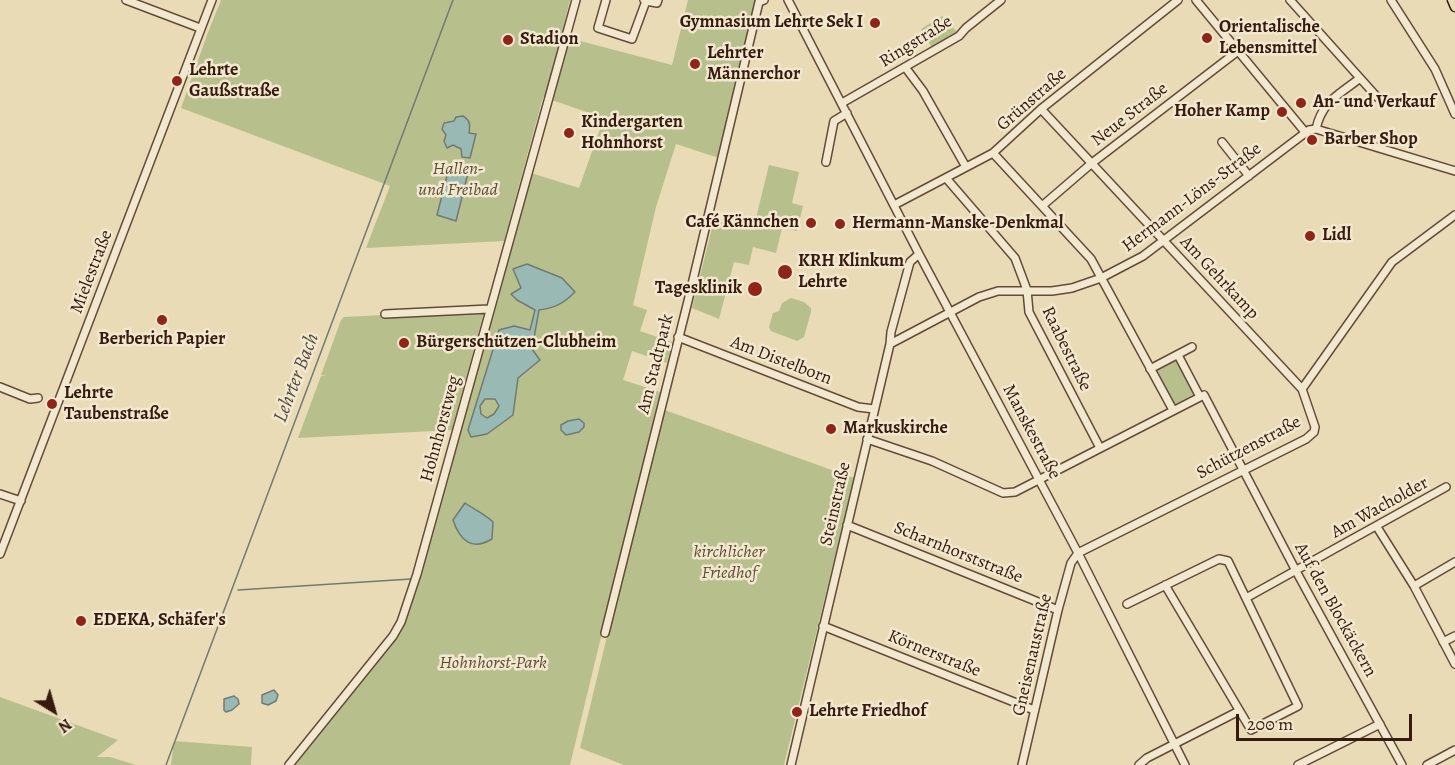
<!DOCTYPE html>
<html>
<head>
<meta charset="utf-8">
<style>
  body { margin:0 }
  #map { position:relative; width:1455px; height:765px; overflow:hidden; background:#e9dbb5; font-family:Alegreya,serif }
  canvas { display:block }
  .north { position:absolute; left:24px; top:681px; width:60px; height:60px; -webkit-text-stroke:4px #f1e8cf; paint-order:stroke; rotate:143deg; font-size:16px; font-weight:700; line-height:24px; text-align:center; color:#371b0e }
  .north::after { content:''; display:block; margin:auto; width:21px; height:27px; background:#371b0e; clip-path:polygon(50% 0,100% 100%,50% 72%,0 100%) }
  .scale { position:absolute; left:1236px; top:714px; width:176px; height:27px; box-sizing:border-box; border:3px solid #371b0e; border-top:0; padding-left:8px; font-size:18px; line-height:21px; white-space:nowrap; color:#371b0e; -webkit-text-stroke:4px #f1e8cf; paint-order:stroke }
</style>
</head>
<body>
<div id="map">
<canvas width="1455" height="765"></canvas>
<div class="north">N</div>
<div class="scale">200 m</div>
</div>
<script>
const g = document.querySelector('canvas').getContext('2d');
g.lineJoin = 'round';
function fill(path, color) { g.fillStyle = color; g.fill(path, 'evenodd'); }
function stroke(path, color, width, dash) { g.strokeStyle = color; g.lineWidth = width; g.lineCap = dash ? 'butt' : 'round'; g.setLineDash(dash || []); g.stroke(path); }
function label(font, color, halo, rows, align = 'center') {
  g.font = font + ' Alegreya,serif'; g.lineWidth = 5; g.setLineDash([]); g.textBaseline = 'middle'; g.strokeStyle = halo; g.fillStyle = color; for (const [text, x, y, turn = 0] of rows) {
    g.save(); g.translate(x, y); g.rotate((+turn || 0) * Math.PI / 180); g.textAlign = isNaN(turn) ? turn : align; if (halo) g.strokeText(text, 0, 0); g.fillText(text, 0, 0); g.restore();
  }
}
fill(new Path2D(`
  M221,0H570L561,36L672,65L688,0H762L725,160L676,144L656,207L633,305L647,310L640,331L672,342L667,363L632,351L623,380L660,392L659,403L656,410L570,765H292L400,628L418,577L487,310L528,172L579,188L604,118L543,97L504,241L366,248L390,186L181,108L207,35Z
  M942,16L958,33L932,48L921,29Z
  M769,165L799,172L792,203L803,206L797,231L782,228L776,253L753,247L749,265L734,262L719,319L692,308L714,220L753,230Z
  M791,298L804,302L811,308V312L804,337L797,341L771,331L769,327L773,313L779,311L782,303Z
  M482,310L484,312L452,430L298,438L321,376L327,375H321L341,320L344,317Z
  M1176,358L1196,393L1173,405L1154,370Z
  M662,409L854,478L784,765H624L580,748Z
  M0,697L118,740L97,757H110L136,765H0Z
  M174,741L252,747L251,765H171Z`), '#b7c08d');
const water = new Path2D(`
  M463,116C471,121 470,125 469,133L476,134L470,158L462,157L461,149L453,145L447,148L444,141L446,135L442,129L444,123L454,121L456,117Z
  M449,168L468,173L456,221L437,215Z
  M527,264L562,278L575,292C564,303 555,308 539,310L532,349L540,360L518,378L513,415L487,434L471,437L468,430L499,330L514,326L530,330L535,310L517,300L511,294L521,288L513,269ZM485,399H495L499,406L494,414L487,418L481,414L480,406Z
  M579,419L584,423V427L579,432L566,435L561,430V425L568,421Z
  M465,503C475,510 485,514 493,522L492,539C472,551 460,541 453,520Z
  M274,690L278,695L276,701L268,705L262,703V695Z
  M234,696L238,699L239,704L232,710L226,712L224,710V699Z`);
fill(water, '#99b9b5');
stroke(water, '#727a72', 1.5);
stroke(new Path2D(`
  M238,590L411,579
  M166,765L453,0`), '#727a72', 1.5);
const minor = new Path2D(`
  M126,0L200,28
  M606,0L598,28L632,39L646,1L644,0
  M788,0L919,254L1078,553L1185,765
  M1196,0L1305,132
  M1290,0L1360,78C1339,95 1322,101 1316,129
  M1391,0L1435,69L1455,114
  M646,1L657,3L658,0
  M905,67L923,91L966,167
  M1360,78L1377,97
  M842,103L959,36L966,28L1001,0
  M1041,109L1302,389
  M1222,142L1249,176
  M993,153L1091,259L1173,410
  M826,162L834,121L847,113
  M946,178L1015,258L1027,290L1029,312L1100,448
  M894,205L993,153L1041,109L1178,0
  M1042,206L1092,163L1238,51
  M385,314L489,309
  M678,337L858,407L874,409
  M890,344L979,297L998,291H1052L1072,288L1101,278L1143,256L1309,130L1316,129L1455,171
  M1178,355L1200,397
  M1150,369L1192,347
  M0,387L30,399L38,398
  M867,439L932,461L1003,493L1015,492L1204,395L1296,571L1402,765
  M0,494L21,501
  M847,525L1058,610
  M1377,527L1414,586L1455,664
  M0,554L212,0
  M1414,586L1455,562
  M1246,598L1446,487
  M1127,604L1219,559L1228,561L1298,706L1251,730L1165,585
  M823,626L1034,710
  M605,633L688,301L759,2L764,0
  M1443,642L1455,636
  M289,765L393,636L401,622L417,574L576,0
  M791,765L890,344L891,332L910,262L919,254
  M1022,765L1058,610L1071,563L1078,553L1306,439L1314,432L1315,427L1302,389L1392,262L1455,215
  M1139,765L1147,758L1239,711
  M1298,765L1380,724
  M1427,765L1455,750`);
const major = new Path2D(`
  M1452,0L1455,7`);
stroke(minor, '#644b38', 10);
stroke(major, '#371b0e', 11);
stroke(minor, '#f1e8cf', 7);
stroke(major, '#e9dbb5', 8);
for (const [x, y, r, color] of [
  [875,23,6,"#8f2418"],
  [1207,38,6,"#8f2418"],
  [508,40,6,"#8f2418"],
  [695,64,6,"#8f2418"],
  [177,81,6,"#8f2418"],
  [1301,103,6,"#8f2418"],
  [1282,112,6,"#8f2418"],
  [569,133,6,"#8f2418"],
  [1312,140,6,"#8f2418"],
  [811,223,6,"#8f2418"],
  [840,224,6,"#8f2418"],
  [1310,236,6,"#8f2418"],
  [785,272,8,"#8f2418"],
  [755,289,8,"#8f2418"],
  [162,320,6,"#8f2418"],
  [404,343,6,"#8f2418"],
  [52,404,6,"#8f2418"],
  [831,429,6,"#8f2418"],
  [81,621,6,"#8f2418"],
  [797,712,6,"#8f2418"]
]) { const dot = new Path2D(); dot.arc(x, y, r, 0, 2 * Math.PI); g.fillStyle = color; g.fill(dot); stroke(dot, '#f1e8cf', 2); }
label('bold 18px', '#371b0e', '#f1e8cf', [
  ["Gymnasium Lehrte Sek I",863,23,"right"],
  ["Orientalische",1219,28],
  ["Lebensmittel",1219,49],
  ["Stadion",520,40],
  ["Lehrter",707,54],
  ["Männerchor",707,75],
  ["Lehrte",189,71],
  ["Gaußstraße",189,92],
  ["An- und Verkauf",1313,103],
  ["Hoher Kamp",1270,112,"right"],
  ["Kindergarten",581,123],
  ["Hohnhorst",581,144],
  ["Barber Shop",1324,140],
  ["Café Kännchen",799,223,"right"],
  ["Hermann-Manske-Denkmal",852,224],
  ["Lidl",1322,236],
  ["KRH Klinkum",798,262],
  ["Lehrte",798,283],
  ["Tagesklinik",742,289,"right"],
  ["Berberich Papier",162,340,"center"],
  ["Bürgerschützen-Clubheim",416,343],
  ["Lehrte",64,394],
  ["Taubenstraße",64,415],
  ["Markuskirche",843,429],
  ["EDEKA, Schäfer's",93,621],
  ["Lehrte Friedhof",809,712]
], 'left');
label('18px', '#371b0e', '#f1e8cf', [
  ["Ringstraße",916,42,-32],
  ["Grünstraße",1032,100,-41],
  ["Neue Straße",1130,115,-38],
  ["Hermann-Löns-Straße",1192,198,-37],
  ["Mielestraße",92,272,-69],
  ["Am Gehrkamp",1219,278,47],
  ["Raabestraße",1066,349,64],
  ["Am Distelborn",781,361,21],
  ["Am Stadtpark",656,364,-76],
  ["Hohnhorstweg",441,429,-75],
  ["Manskestraße",1031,432,62],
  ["Schützenstraße",1249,448,-28],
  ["Steinstraße",836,504,-77],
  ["Am Wacholder",1380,508,-29],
  ["Scharnhorststraße",958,553,22],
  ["Auf den Blockäckern",1335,610,61],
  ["Körnerstraße",934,654,22],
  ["Gneisenaustraße",1033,655,-77]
]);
label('italic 18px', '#5d4d34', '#f1e8cf', [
  ["Hallen-",458,170],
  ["und Freibad",458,191],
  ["kirchlicher",729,553],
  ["Friedhof",729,574],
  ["Hohnhorst-Park",493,664]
]);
label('italic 20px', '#544a40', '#f1e8cf', [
  ["Lehrter Bach",297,378,-69]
]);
</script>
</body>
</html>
